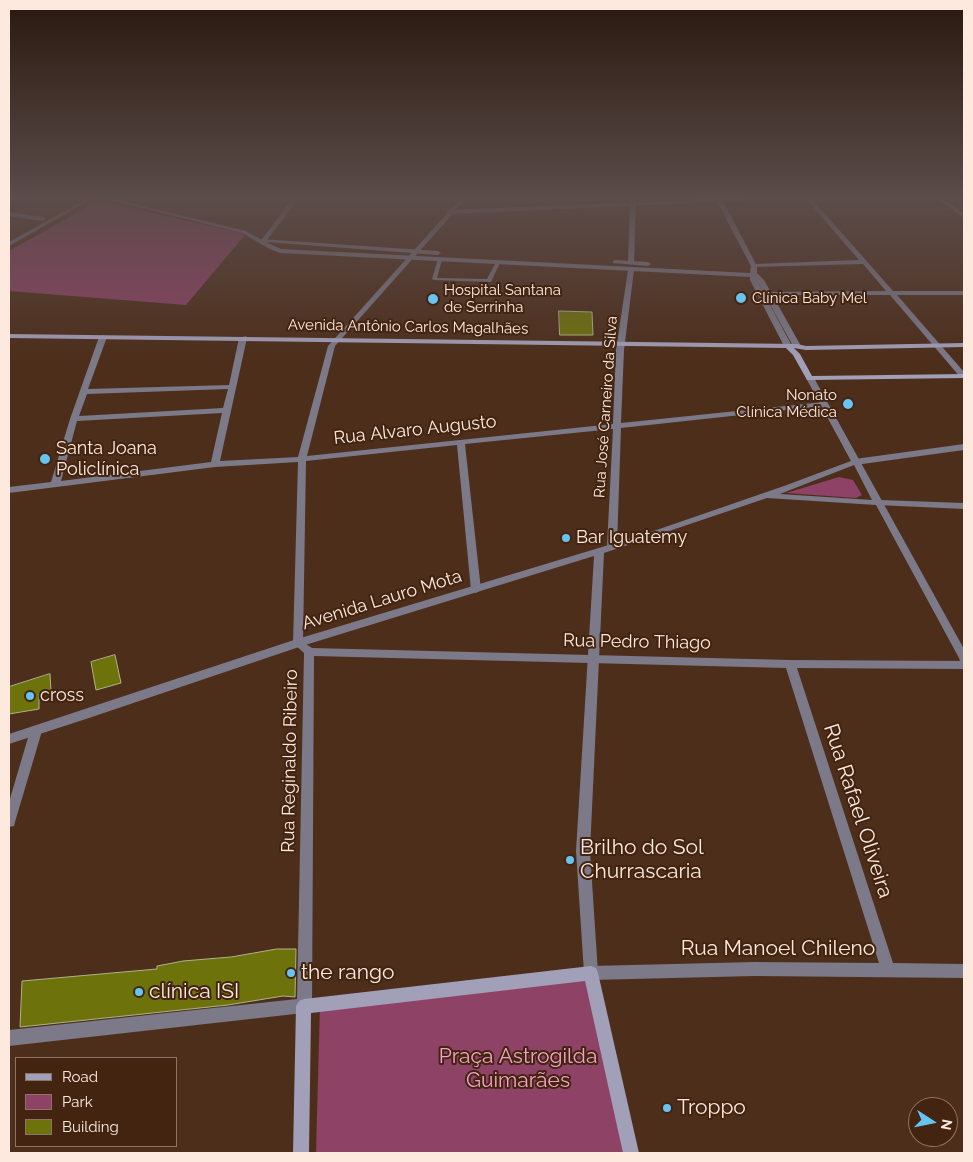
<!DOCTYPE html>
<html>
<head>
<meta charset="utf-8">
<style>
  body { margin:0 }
  #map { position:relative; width:973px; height:1162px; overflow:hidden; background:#4d2e1b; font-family:Raleway,sans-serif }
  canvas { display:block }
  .frame { position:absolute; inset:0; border:10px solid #fde9de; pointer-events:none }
  .legend { position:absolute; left:15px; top:1057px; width:162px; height:90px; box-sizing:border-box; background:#422411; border:1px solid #8d7363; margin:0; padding:6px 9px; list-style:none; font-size:15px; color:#fde9de }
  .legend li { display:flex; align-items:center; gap:10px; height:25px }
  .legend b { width:25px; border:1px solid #8d7363 }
  .north { position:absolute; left:908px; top:1097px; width:50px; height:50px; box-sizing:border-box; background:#422411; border:1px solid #8d7363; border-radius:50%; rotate:101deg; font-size:14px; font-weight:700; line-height:20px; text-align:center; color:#fde9de }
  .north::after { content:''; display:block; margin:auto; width:18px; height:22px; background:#69c3f1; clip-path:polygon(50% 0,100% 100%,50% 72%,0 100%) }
</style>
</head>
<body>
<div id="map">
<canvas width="973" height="1162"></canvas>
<div class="frame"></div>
<ul class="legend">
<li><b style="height:6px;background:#a29fb8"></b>Road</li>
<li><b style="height:14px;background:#8e4266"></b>Park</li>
<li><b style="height:14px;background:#6e720b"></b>Building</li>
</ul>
<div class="north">N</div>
</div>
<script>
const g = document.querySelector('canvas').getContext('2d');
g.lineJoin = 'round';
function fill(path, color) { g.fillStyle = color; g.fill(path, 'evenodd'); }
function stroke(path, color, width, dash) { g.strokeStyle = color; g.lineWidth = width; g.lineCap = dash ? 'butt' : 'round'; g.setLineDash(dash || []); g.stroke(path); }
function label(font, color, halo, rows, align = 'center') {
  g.font = font + ' Raleway,sans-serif'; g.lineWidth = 4; g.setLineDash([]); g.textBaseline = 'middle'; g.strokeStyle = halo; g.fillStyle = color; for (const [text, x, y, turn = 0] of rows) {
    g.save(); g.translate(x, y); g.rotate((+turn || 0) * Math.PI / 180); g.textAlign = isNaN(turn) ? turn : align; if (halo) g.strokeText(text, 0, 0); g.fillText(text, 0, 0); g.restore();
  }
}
fill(new Path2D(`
  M104,202L241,233L244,236L186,305L9,291V251L93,204Z
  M839,477L853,480L862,495L856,498L786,493Z
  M589,976L623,1153H316L320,1005Z`), '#8e4266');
const building = new Path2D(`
  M559,311L592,312L593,335H560Z
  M115,655L121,683L96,690L91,662Z
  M50,674L51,691L39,694V709L9,714V687Z
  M277,949H296L295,997L283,996L228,1005L20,1027L22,981L157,969V966L183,961L231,957Z`);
fill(building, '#6e720b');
stroke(building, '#afb38c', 1);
fill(new Path2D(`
  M438,259L442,260L437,278L487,279L496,262L500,263L491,282L434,280L432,279Z`), '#7c7989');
fill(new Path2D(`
  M86,199H92L9,246V242Z
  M292,199H298L264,244H260V242Z
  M460,199H466L335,346L307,456L613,424L616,350L628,270L631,268L634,270L624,350L621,423L824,402L828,404L824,406L621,428L617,546L612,549L607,546L613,429L465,444L481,590L476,593L471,590L457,445L306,461L303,642L312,648L790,660L964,661V669L797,668L893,963L964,964V978L755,976L591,980L586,978L584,973L586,968L591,966L755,962L879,963L786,668L314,656L312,1006L309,1011L304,1013L9,1046V1030L297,999L304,653L293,643L298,462L215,467L9,493V487L51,482L70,419L99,337L103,335L107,337L88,389L229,385L239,338L246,336L247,338L220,461L298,457L328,346ZM228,389L223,408L79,416L87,394ZM222,413L211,462L61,481L77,421Z
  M630,199H636L634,263L631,265L628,263Z
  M806,199H812L893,291H964V295H897L964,372V378H961L890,295H759V293L761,292L886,291L863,264L752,267L751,266L754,264L859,260Z
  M9,212L43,217L46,219L43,221L9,216Z
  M964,444V450L855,465L851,462L855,459Z
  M880,500L964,503V509L877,505L875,503L877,501Z
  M36,726L40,728L42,731L15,822L14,826L9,827V802L30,731L32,728Z`), '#7c7989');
fill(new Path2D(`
  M105,199H114L246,231L260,239L438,251L441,253L438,255L266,242L281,249L750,273L751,266L717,202L449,214L446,212L449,210L711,199H744L741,201H723L757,266V273L764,280L801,346L797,348L793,346L756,279L792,346L785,348L750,280V277L280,253L270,249L242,233Z
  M938,199H944L964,214V218Z
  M615,260L648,262L651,264L648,266L613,263V261Z
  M807,376H813L814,378L964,649V662L960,661L959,658L876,505L767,498L604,553L590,851L598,973L596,978L591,980L586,978L584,973L576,851L594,556L302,646L86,719L9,744V734L294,640L645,534L784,486L851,461L806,378ZM854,465L872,500L780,494L790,490Z`), '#7c7989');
fill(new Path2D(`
  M9,334L797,344L806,346L964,343V347L806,350L794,348L800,354L812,376L964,374V378L810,380H807L793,355L786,348L9,338Z
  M591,966L596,968L598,973L639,1153H623L585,981L311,1013L309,1153H293L296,1006L299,1001L304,999Z`), '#a29fb8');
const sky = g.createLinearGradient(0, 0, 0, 361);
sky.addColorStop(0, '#2a190f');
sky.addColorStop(0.55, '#5c4c4a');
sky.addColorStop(1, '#5c4c4a00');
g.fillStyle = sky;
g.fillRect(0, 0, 973, 361);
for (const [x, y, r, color] of [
  [741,298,6,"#69c3f1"],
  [433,299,6,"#69c3f1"],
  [848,404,6,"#69c3f1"],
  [45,459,6,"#69c3f1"],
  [566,538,5,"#69c3f1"],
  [30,696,5,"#69c3f1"],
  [570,860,5,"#69c3f1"],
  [291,973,5,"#69c3f1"],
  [139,992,5,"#69c3f1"],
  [667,1108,5,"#69c3f1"]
]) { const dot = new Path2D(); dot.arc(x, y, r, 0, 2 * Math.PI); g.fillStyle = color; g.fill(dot); stroke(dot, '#422411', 2); }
label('15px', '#fde9de', '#422411', [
  ["Hospital Santana",444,290],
  ["de Serrinha",444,307],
  ["Clínica Baby Mel",752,298],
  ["Nonato",837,395,"right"],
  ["Clínica Médica",837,412,"right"]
], 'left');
label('15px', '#fde9de', '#422411', [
  ["Avenida Antônio Carlos Magalhães",408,327,1],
  ["Rua José Carneiro da Silva",606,407,-86]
]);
label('18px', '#fde9de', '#422411', [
  ["Rua Alvaro Augusto",415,430,-6],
  ["Avenida Lauro Mota",382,600,-17],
  ["Rua Pedro Thiago",637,642,1],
  ["Rua Reginaldo Ribeiro",290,761,-89]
]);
label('18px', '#fde9de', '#422411', [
  ["Santa Joana",56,449],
  ["Policlínica",56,470],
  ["Bar Iguatemy",576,538],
  ["cross",40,696]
], 'left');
label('21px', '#fde9de', '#422411', [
  ["Rua Rafael Oliveira",858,811,72],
  ["Rua Manoel Chileno",778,949]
]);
label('21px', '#fde9de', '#422411', [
  ["Brilho do Sol",580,848],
  ["Churrascaria",580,872],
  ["the rango",301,973],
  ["clínica ISI",149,992],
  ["Troppo",677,1108]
], 'left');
label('21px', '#f2a2c5', '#422411', [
  ["Praça Astrogilda",518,1057],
  ["Guimarães",518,1081]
]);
</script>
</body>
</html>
